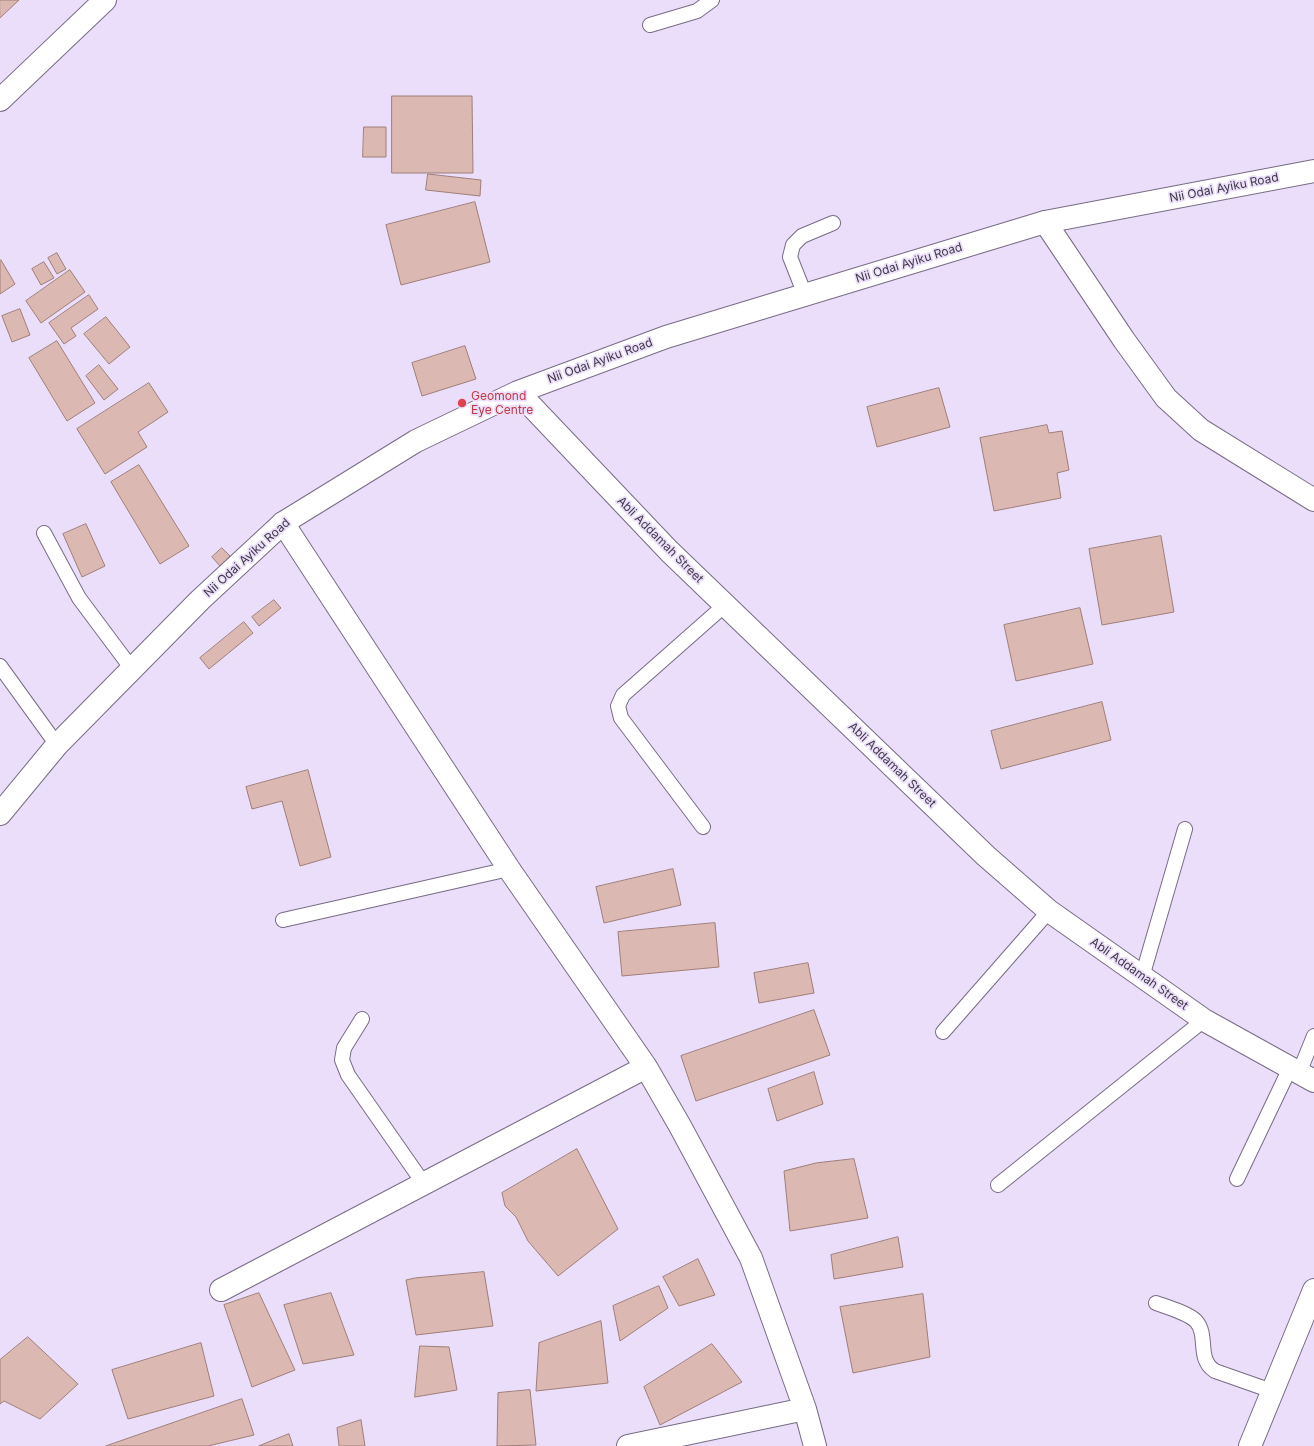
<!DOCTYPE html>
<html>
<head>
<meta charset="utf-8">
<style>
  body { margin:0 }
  canvas { display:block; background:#ebdefb }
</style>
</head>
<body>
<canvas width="1314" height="1446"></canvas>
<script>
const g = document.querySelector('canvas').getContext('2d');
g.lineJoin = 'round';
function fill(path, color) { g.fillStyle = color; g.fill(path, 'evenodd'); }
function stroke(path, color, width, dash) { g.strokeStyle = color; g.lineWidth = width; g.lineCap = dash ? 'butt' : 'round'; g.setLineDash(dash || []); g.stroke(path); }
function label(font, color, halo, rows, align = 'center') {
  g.font = font + ' Inter,sans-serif'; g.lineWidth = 3.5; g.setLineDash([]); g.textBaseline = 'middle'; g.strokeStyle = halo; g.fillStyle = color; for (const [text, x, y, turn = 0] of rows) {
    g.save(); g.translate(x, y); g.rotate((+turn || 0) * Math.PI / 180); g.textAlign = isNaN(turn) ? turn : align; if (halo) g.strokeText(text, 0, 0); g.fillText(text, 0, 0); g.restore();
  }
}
const building = new Path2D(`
  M0,0H19L0,18Z
  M392,96H472L473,173H392Z
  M364,127H386V157H363Z
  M428,174L481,180L480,196L426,190Z
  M475,202L490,262L401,285L386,225Z
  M57,253L66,269L57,274L48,258Z
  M1,260L15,284L0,294V261Z
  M44,262L54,278L41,285L32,269Z
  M70,270L85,292L41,323L26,301Z
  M89,295L98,309L71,328L76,336L64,344L49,323Z
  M20,309L30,335L12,342L2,316Z
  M106,317L130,347L109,364L84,334Z
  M57,341L95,403L67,421L29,358Z
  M465,346L476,379L422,396L412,363Z
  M99,365L118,389L104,400L86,376Z
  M149,383L168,412L138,432L147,447L105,474L77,429Z
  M939,388L950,427L877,447L867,407Z
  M1047,425L1049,433L1062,431L1069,470L1057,473L1061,498L994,511L980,438Z
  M139,465L189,546L160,564L111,482Z
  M86,524L105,566L82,577L63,534Z
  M1161,536L1174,612L1102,625L1089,549Z
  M222,548L230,556L220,566L212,557Z
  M274,600L281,608L259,626L252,617Z
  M1080,608L1093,664L1016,681L1004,625Z
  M244,622L253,633L209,669L200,658Z
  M1102,702L1111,740L1001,769L991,731Z
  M308,770L331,857L300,866L282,801L252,809L246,787Z
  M673,869L681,905L604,923L596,887Z
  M715,923L719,967L622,976L618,932Z
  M808,963L814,993L759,1003L754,973Z
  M814,1010L830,1055L696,1101L681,1056Z
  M814,1072L823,1104L777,1121L768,1089Z
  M577,1149L618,1229L558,1276L528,1241L516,1217L505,1206L502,1193Z
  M854,1159L868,1218L790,1231L784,1171L816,1163Z
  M898,1237L903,1267L834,1279L831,1255Z
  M698,1259L715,1295L679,1306L663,1277Z
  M484,1272L493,1326L416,1335L406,1280L415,1278Z
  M659,1286L668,1308L620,1341L613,1306Z
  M259,1293L295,1370L252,1387L224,1305Z
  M331,1293L354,1355L303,1364L284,1305Z
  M923,1294L930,1357L853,1373L840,1307Z
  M601,1321L608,1383L536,1391L539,1343Z
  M28,1337L78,1384L40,1419L4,1401L0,1404V1360Z
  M201,1343L214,1396L128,1419L112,1370Z
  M712,1344L742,1382L660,1425L644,1387Z
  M420,1346L449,1347L457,1390L415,1397Z
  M530,1390L536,1445L497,1446L498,1393Z
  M242,1399L254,1435L208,1446H106Z
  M361,1420L365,1446H339L337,1428Z
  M289,1434L293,1446H259Z`);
fill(building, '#dbb8b1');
stroke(building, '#9f7e78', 1);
const service = new Path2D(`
  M650,25L697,11L712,0
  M805,295L790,257L793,245L802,236L833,223
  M44,533L79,598L132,669
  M0,666L57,745
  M703,827L621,718L618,706L623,695L725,605
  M283,920L509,869
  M1142,977L1185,829
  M362,1019L344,1048L342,1060L348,1075L424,1184
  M943,1032L1049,911
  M1299,1073L1314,1036
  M1237,1179L1290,1068
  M998,1185L1204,1020
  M1156,1303C1167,1307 1188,1313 1196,1321C1209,1336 1196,1359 1215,1371L1272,1391`);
const minor = new Path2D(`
  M0,100L105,0
  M1045,222L1124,340L1166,398L1201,430L1314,500
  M283,523L509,869L646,1067L680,1126L751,1258L805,1409L815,1446
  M221,1290L646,1067
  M628,1446L805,1409
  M1250,1446L1314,1290`);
const tertiary = new Path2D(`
  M518,392L669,551L986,856L1049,911L1204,1020L1314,1081
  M0,814L57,745L200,600L283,523L416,441L518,392L666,337L1045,222L1314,171`);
stroke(service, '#786c85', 16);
stroke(minor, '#786c85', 24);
stroke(tertiary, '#786c85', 24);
stroke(service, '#fff', 14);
stroke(minor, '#fff', 22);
stroke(tertiary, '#fff', 22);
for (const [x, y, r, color] of [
  [462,403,5,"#e0444e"]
]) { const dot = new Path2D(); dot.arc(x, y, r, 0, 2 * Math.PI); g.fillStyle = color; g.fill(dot); stroke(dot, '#ebdefb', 1.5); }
label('12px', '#3e3944', '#ebdefb', [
  ["Nii Odai Ayiku Road",1224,188,-11],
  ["Nii Odai Ayiku Road",909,263,-17],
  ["Nii Odai Ayiku Road",600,361,-20],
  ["Abli Addamah Street",660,540,45],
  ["Nii Odai Ayiku Road",247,558,-42],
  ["Abli Addamah Street",892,765,44],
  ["Abli Addamah Street",1139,974,35]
]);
label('12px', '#be3a42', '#ebdefb', [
  ["Geomond",471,396],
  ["Eye Centre",471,410]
], 'left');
</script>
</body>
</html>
